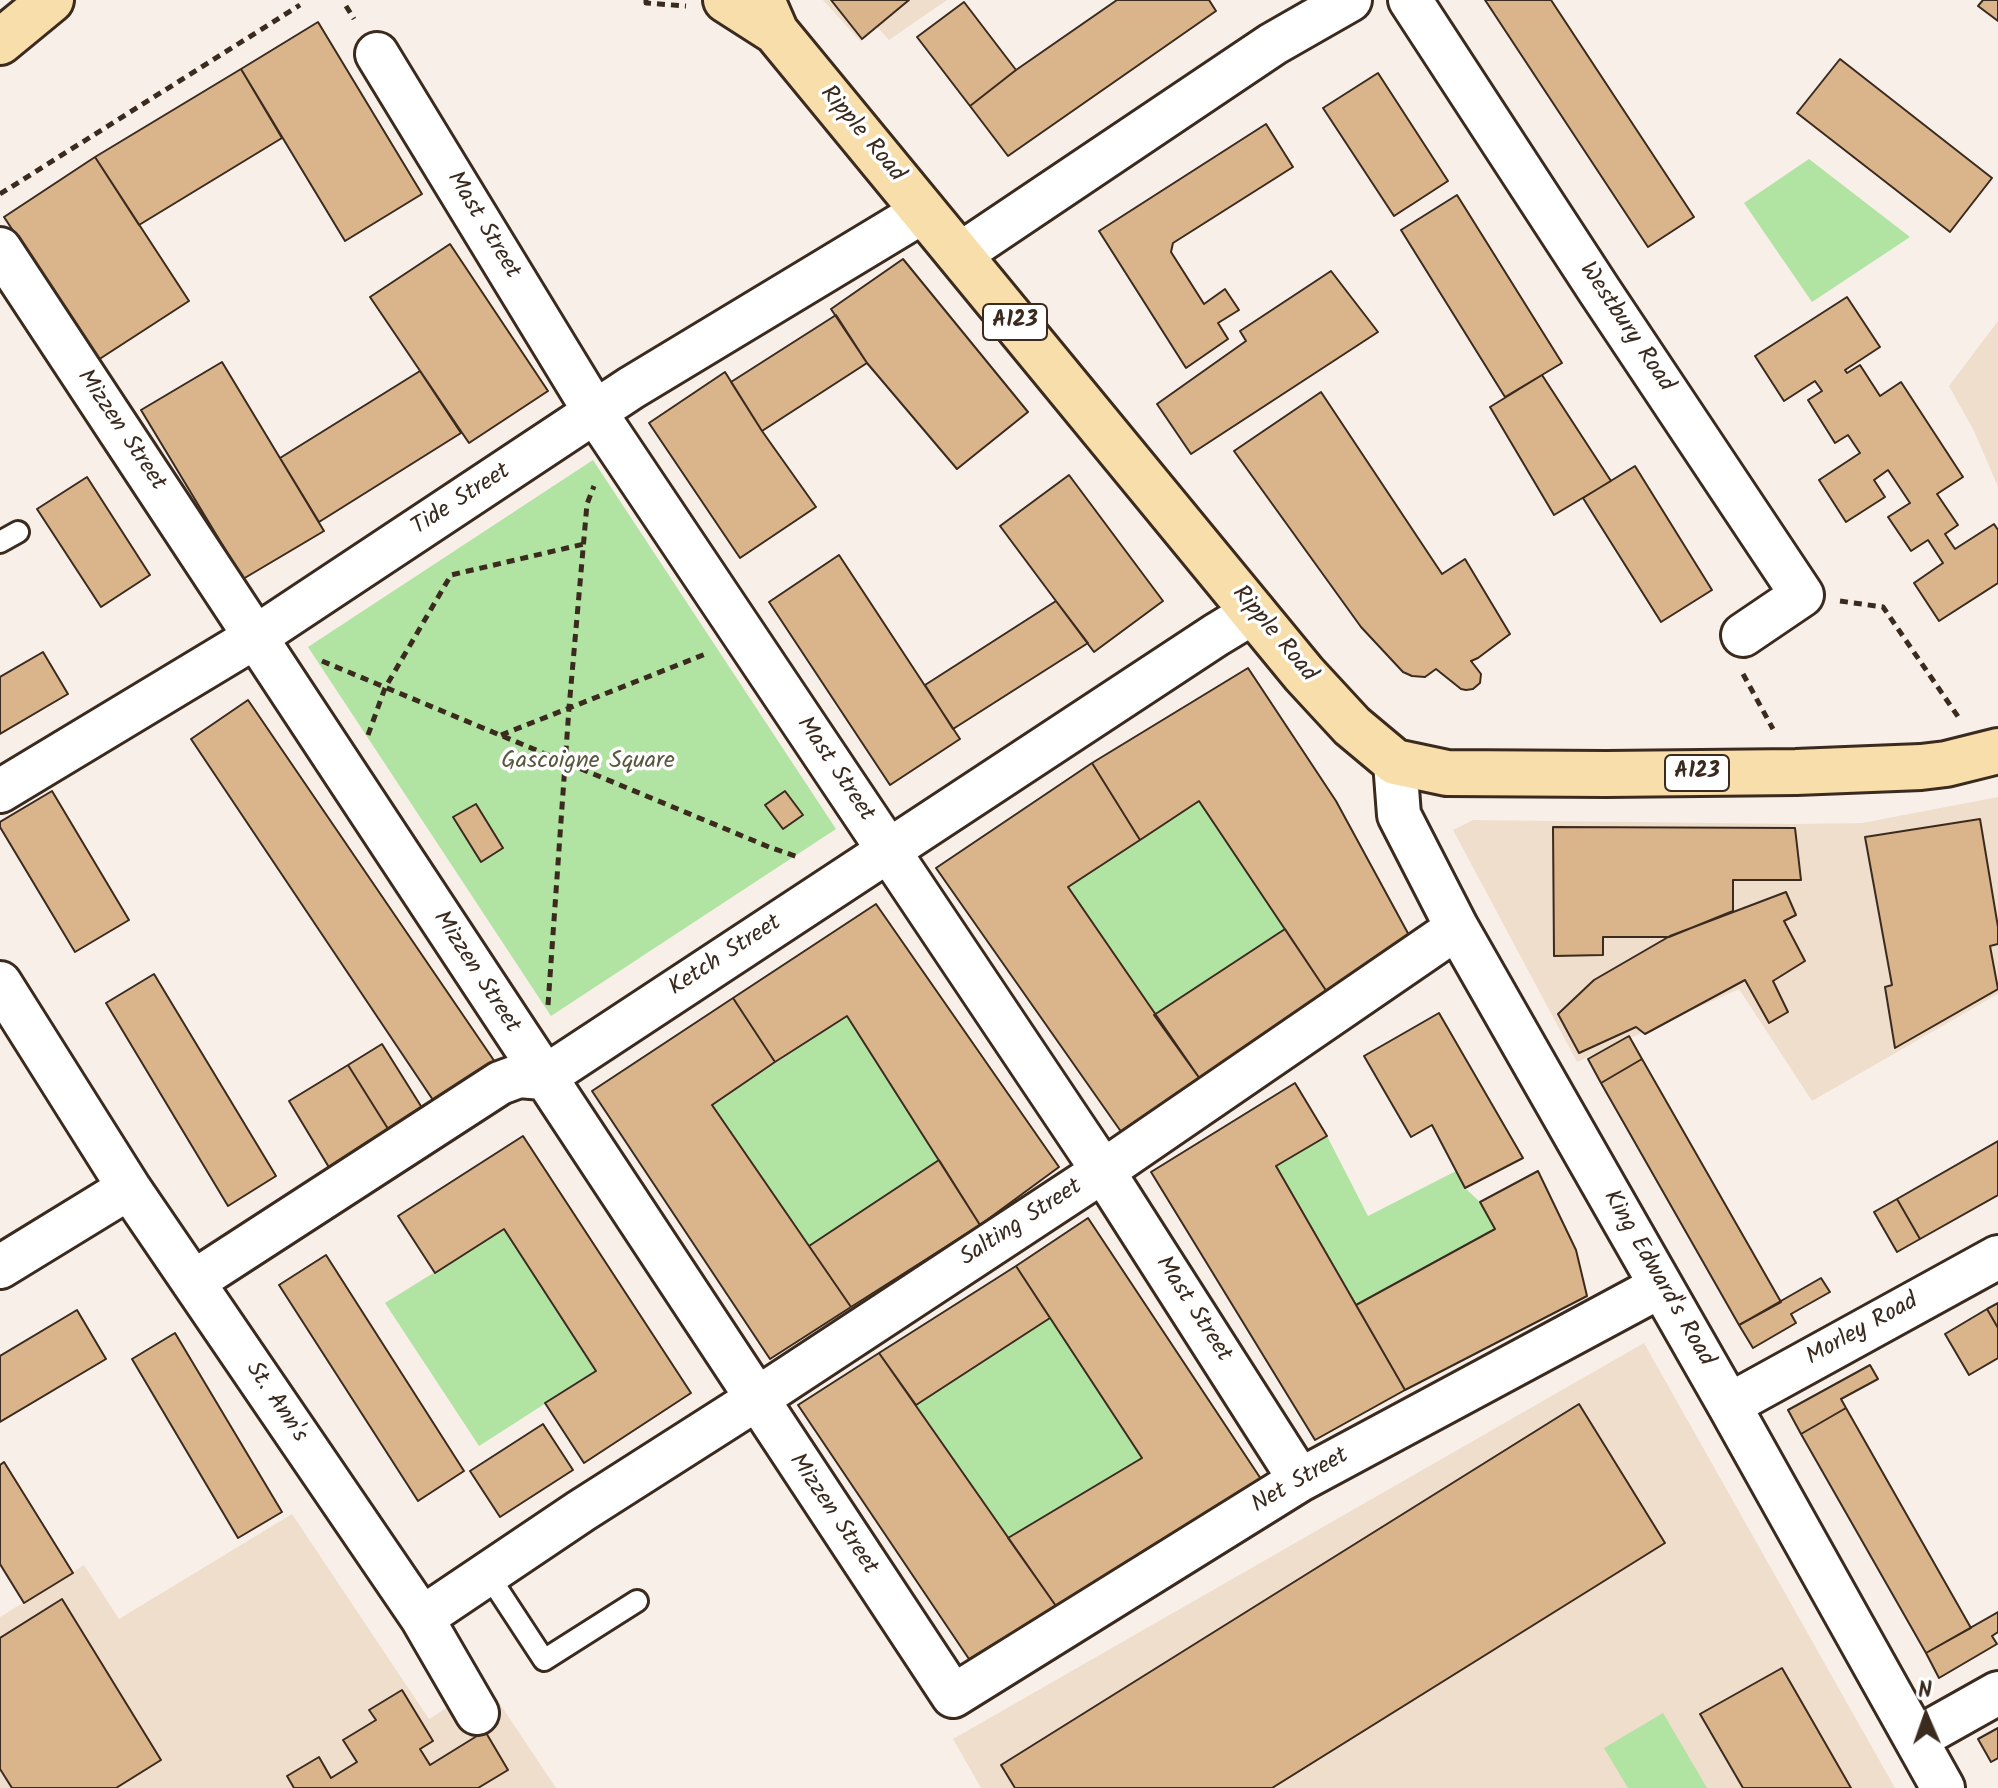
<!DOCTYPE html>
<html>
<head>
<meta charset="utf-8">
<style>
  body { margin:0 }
  #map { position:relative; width:1998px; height:1788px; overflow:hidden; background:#f8f0e8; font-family:Kalam,sans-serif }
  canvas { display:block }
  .north { position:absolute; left:1886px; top:1676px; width:80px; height:80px; -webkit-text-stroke:6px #fff; paint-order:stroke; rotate:358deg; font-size:22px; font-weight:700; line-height:32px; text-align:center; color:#3b2a1e }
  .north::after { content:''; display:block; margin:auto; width:28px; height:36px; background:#3b2a1e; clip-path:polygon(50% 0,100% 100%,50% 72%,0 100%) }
</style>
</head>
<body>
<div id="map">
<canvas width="1998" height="1788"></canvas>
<div class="north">N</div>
</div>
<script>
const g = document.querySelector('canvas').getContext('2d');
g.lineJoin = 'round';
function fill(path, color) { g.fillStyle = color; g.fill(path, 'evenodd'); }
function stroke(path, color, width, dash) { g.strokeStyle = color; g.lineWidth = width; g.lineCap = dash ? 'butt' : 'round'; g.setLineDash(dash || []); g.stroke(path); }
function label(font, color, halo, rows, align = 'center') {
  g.font = font + ' Kalam,sans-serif'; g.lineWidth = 7; g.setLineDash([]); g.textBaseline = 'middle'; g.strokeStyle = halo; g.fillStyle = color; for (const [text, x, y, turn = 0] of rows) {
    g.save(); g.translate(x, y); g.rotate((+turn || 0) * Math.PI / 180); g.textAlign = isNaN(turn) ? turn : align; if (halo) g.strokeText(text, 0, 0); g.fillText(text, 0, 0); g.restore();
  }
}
fill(new Path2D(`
  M823,0H947L889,40L877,27L862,39L861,42Z
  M1998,321V487L1974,431L1949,386Z
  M1998,797V994L1812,1101L1739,989L1577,1062L1453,830L1473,820L1794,824L1862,823Z
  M1644,1343L1895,1788H981L953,1739Z
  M292,1514L429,1719L486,1683L556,1788H0V1617L84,1565L119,1619Z`), '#efdecc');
fill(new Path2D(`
  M1809,159L1910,237L1812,302L1744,203Z
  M593,460L836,829L551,1016L308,647Z
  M1199,801L1285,929L1154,1015L1068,887Z
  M847,1016L939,1160L809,1246L712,1105Z
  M1327,1136L1368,1216L1456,1171L1465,1188L1480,1202L1495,1229L1356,1305L1276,1166Z
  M504,1229L596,1371L479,1446L385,1303Z
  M1050,1318L1142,1458L1008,1538L916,1405Z
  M1663,1713L1707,1788H1628L1604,1748Z`), '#b1e3a3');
const building = new Path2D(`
  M831,0H909L862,39Z
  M1117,0H1209L1216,11L1008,156L970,106L1016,70Z
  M1485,0H1551L1694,217L1648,247Z
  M1983,0H1998V21L1978,6Z
  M964,2L1016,70L970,106L917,37Z
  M318,22L422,194L345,241L241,69Z
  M1840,59L1992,178L1950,232L1797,113Z
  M241,69L282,138L139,225L95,157Z
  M1378,73L1448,181L1394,216L1323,108Z
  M1266,124L1293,167L1173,243L1171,252L1204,304L1225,289L1239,310L1218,323L1228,339L1186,368L1099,231Z
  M95,157L189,301L98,360L4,217Z
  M1457,195L1562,363L1505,397L1401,230Z
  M450,244L548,391L469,443L370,297Z
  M903,259L1028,412L957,469L867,363L831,309Z
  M1331,271L1378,332L1191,454L1157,404L1246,341L1240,331Z
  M1847,297L1880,347L1845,370L1847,373L1860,365L1880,396L1901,382L1963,477L1937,494L1958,525L1945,534L1955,549L1994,524L1998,530V583L1939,621L1914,583L1943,563L1928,540L1911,551L1888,517L1910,503L1888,470L1874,480L1885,497L1846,522L1819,480L1860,453L1848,435L1835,443L1808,400L1822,391L1815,381L1784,401L1755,356Z
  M836,315L867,363L762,431L731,382Z
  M222,362L324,531L243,579L141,410Z
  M420,371L461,433L319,522L280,458Z
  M725,372L762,431L816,507L740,558L649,423Z
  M1542,375L1611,481L1554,515L1490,407Z
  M1321,392L1442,574L1465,559L1510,634L1478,658L1471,661L1481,674L1480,683L1473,689L1466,690L1461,689L1436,669L1425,677L1412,676L1403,672L1361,627L1234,451Z
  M1635,466L1712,590L1661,622L1583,498Z
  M1069,475L1163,601L1094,652L1000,526Z
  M87,477L150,575L101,607L37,509Z
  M839,555L960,739L890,785L769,602Z
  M1056,601L1088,643L953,729L925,685Z
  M43,652L68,694L0,734V677Z
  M1248,668L1336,801L1410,937L1327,992L1199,801L1140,840L1092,763Z
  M248,700L495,1062L433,1100L191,739Z
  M1092,763L1140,840L1068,887L1200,1079L1122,1133L936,868Z
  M52,791L129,920L75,952L0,827V822Z
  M785,791L803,815L783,829L765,805Z
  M476,804L503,848L481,862L453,817Z
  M1980,819L1998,927V944L1990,946L1998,989L1895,1048L1885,987L1892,985L1865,837Z
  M1553,827L1795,828L1801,880H1733V911L1669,937H1603V955L1554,956Z
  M1786,892L1796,915L1784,921L1805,961L1773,981L1788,1012L1769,1023L1745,980L1645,1034L1636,1027L1579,1053L1558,1014L1594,980L1670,936Z
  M876,904L1059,1167L980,1225L847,1016L775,1062L733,998Z
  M1285,929L1327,992L1200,1079L1154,1015Z
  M154,974L276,1176L228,1206L106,1003Z
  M733,998L775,1062L712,1105L851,1307L770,1359L592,1091Z
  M1439,1013L1523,1158L1465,1188L1432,1125L1411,1137L1364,1056Z
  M1629,1036L1642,1059L1601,1083L1588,1059Z
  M382,1044L424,1111L390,1132L348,1065Z
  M1642,1059L1781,1302L1739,1325L1601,1083Z
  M348,1065L390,1132L330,1169L289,1101Z
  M1295,1083L1327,1136L1276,1166L1405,1390L1315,1440L1151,1172Z
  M523,1136L691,1393L584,1463L545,1403L596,1371L504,1229L435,1273L398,1216Z
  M1998,1141V1195L1920,1239L1897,1199Z
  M939,1160L980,1225L851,1307L809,1246Z
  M1538,1171L1576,1250L1587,1296L1405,1390L1356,1305L1495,1229L1480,1202Z
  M1897,1199L1920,1239L1897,1252L1874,1212Z
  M1088,1218L1261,1479L1056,1606L1008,1538L1142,1458L1016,1266Z
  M326,1255L464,1471L418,1501L279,1285Z
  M1016,1266L1050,1318L916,1405L879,1353Z
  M1821,1278L1830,1292L1791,1314L1796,1323L1753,1348L1739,1325Z
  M1998,1303V1328L1987,1309Z
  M1987,1309L1998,1328V1358L1969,1375L1945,1334Z
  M77,1310L106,1359L0,1422V1356Z
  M175,1333L282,1512L238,1538L132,1359Z
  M879,1353L1056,1606L969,1659L798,1405Z
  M1870,1365L1878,1379L1841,1399L1846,1408L1801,1434L1788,1410Z
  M1579,1404L1665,1543L1272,1788H1015L1001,1765Z
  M1846,1408L1971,1628L1926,1653L1801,1434Z
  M543,1424L573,1470L500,1517L470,1471Z
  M4,1462L73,1573L24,1603L0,1564V1465Z
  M62,1599L161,1760L116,1788H12L0,1769V1638Z
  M1998,1612V1632L1992,1636L1997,1644L1939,1678L1926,1653Z
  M1782,1668L1851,1788H1743L1700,1714Z
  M402,1690L433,1741L420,1749L430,1765L485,1731L508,1770L478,1788H294L287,1776L319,1757L331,1778L357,1762L343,1740L376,1720L369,1710Z
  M1998,1728V1758L1991,1762L1978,1739Z`);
fill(building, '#dab58b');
stroke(building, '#3b2a1e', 2);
const lane = new Path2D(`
  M0,542L18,532
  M487,1573L544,1660L637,1601`);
const street = new Path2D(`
  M1410,0L1599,290L1802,595L1743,635
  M377,54L595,412L1103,1171L1300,1480
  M0,249C319,731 633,1216 953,1696L1300,1480L1661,1286
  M959,255L1273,44L1350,0
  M1395,762L1399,815L1457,928L1729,1405L1943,1788
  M0,791L257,636L631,388L924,211
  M0,983L129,1188L422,1618L477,1713
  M0,1267L129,1188
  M193,1282L500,1083L519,1076L543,1078L1216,635L1254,612
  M1729,1405L1998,1257
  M422,1618L581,1511L755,1400L1103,1171L1457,928
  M1916,1739L1998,1693`);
const primary = new Path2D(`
  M726,0L776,32
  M762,0L776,32L1304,674L1352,726L1395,762L1447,773L1606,774L1796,772L1921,767L1946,764L1998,751
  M0,42L51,0`);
stroke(lane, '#3b2a1e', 26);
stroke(street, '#3b2a1e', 48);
stroke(primary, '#3b2a1e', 50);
stroke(new Path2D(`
  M646,0V3L686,6
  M346,6L354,19
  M0,194L300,5
  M1840,601L1883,607L1959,718
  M322,661L769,847L801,858
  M1743,674L1773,729
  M368,735L385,688L451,575L584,544
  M501,735L708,653
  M548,1005L569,708L587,504L594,486`), '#3b2a1e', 5, [8, 6]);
stroke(lane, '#fff', 20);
stroke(street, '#fff', 42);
stroke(primary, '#f8deab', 44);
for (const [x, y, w] of [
  [1015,322,64],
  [1697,773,64]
]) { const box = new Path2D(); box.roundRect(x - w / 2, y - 18, w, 36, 6); g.fillStyle = '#fff'; g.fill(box); stroke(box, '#3b2a1e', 2); }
label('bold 22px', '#3b2a1e', null, [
  ["A123",1015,322],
  ["A123",1697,773]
]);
label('24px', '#3b2a1e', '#fff', [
  ["Ripple Road",861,135,50],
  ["Mast Street",482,226,59],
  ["Westbury Road",1625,328,56],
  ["Mizzen Street",120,431,56],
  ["Tide Street",462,501,-33],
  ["Ripple Road",1273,635,50],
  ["Mast Street",834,770,56],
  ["Ketch Street",726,957,-33],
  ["Mizzen Street",475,973,57],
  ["Salting Street",1022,1224,-33],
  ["King Edward's Road",1657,1279,60],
  ["Mast Street",1192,1310,57],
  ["Morley Road",1863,1331,-29],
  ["St. Ann's",275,1403,56],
  ["Net Street",1301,1482,-30],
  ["Mizzen Street",832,1515,56]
]);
label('24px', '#58583f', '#fff', [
  ["Gascoigne Square",588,763]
]);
</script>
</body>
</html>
